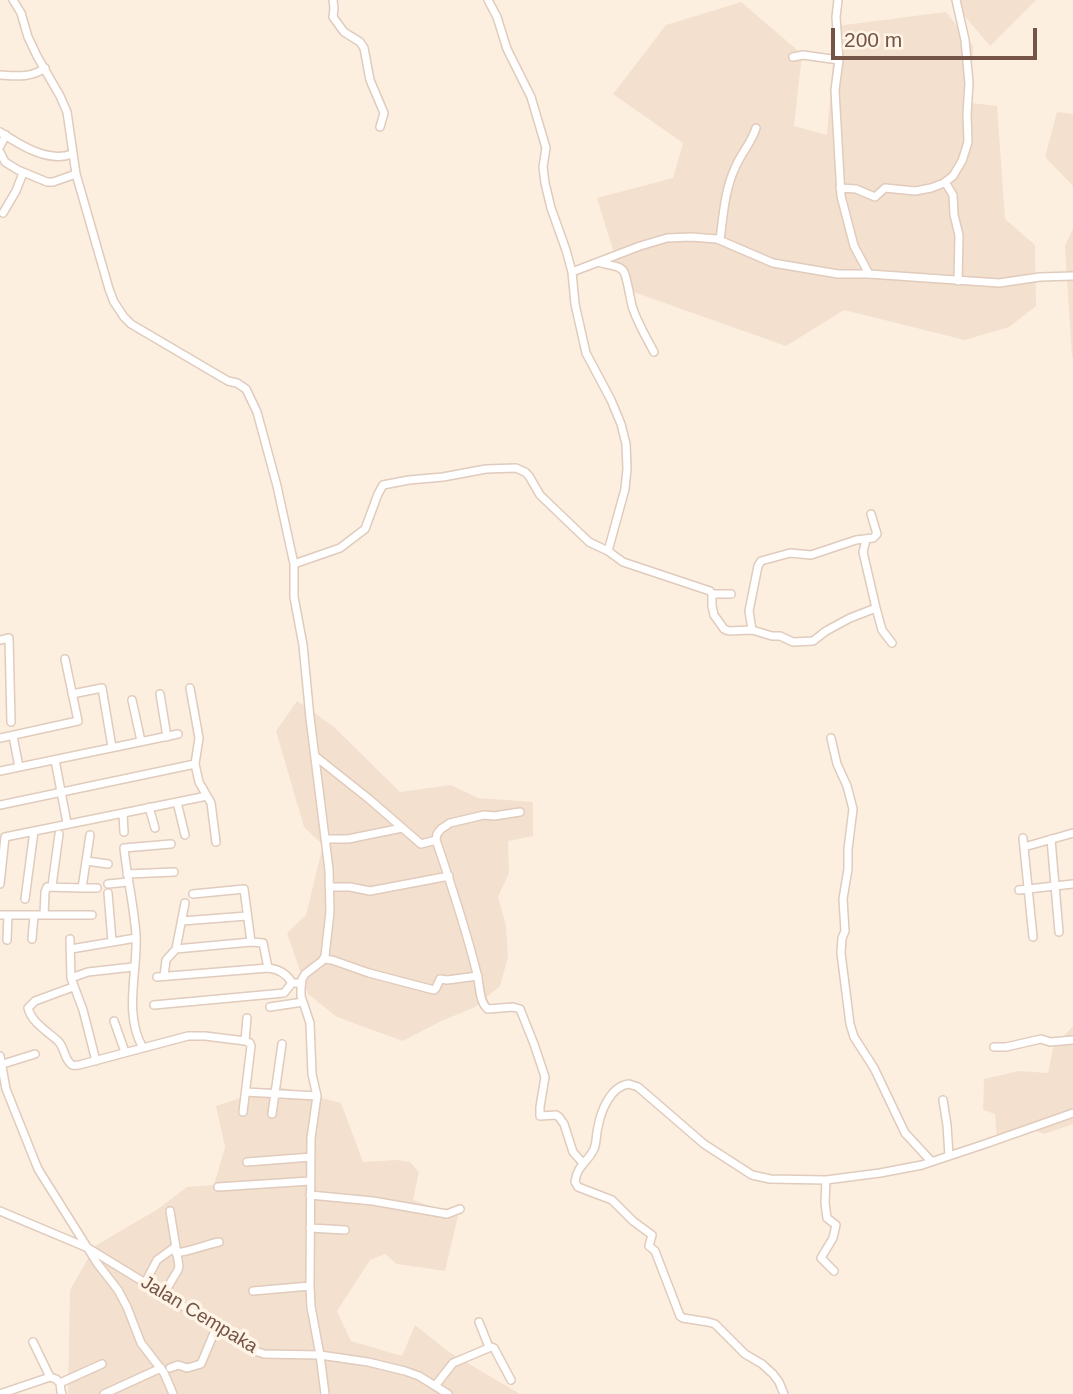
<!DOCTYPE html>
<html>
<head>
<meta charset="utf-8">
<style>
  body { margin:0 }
  #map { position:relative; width:1073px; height:1394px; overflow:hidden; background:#fcefe0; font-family:Arial,sans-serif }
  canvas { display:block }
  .scale { position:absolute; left:831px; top:28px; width:206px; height:32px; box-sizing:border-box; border:4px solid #735447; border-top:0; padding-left:9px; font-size:21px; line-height:24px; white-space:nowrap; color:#735447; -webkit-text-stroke:5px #fff4e6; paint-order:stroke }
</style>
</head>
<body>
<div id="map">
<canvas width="1073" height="1394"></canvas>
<div class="scale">200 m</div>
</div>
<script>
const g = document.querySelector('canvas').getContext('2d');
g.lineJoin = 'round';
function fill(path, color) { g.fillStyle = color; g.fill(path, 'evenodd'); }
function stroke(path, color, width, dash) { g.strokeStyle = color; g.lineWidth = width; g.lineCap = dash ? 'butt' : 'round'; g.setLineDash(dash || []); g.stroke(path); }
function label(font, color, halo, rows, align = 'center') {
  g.font = font + ' Arial,sans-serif'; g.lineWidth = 7; g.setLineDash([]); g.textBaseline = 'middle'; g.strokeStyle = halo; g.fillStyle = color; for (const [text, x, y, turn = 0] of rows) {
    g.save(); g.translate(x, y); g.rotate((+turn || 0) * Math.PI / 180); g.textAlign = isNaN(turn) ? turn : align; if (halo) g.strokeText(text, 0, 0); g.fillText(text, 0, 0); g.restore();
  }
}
fill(new Path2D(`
  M951,0H1036L990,46Z
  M741,2L802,54L794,126L827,135L836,26L946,12L973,46L971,103L997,106L1005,219L1035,245L1036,306L1009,327L965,340L844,310L786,346L625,289L597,198L673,178L683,143L613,94L666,25Z
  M1057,112L1073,114V186L1045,157Z
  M1073,229V357H1072L1065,246Z
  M297,701L333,726L400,792L451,785L478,798L533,802V836L508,841L509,873L498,897L506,926L508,957L500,986L475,1007L439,1022L403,1041L337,1017L308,994L287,933L306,915L323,845L304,827L276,731Z
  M1073,1026V1124L1044,1134L1026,1127L997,1138L995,1114L983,1110L984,1079L1019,1071L1048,1073L1053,1048Z
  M276,1086L341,1103L363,1162L396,1160L410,1162L419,1172L413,1200L458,1216L445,1271L397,1264L385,1254L370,1260L337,1311L351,1341L402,1356L415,1325L449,1352L520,1394H68L70,1290L95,1246L158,1209L187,1187L214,1185L225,1147L216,1106Z`), '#f4e0ce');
const minor = new Path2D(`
  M13,0L21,13L28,37L37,56L60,96L67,112L76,174L109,289L114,302L124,317L131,324L228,381L237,383L246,389L257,412L277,486L294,564V597L303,645L310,718L329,870L330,912L325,956L322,961L305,974L302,979L301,988V996L310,1023L312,1074L317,1096L311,1138L310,1286L311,1307L320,1355L325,1394
  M333,0L334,8L333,17L344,32L360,42L364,48L370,80L384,113L380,127
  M488,0L497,17L507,49L531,97L546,148L543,167L545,183L551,208L566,250L572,272L575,304L586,353L611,400L621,424L626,444L627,469L625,489L608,551
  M838,0L836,17L839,60L835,90L841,196L854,246L869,274
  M793,57L803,55L839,60
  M0,75C16,76 31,78 45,68
  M0,132C20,145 48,163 72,154
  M0,146L6,135
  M0,152L5,162L18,170L47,182H53L76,174
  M945,182L953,195L954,215L959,235L958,281
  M840,188L856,189L875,197L885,188L915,191L931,188L944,183L953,176L962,161L968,142L967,114L969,83L965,40L956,0
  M3,213L16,191L23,173
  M720,240C723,216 725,189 735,168C741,153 751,144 756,128
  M599,262C606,266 620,264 624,272C627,278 630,297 632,306C637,322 646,337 654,352
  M572,272L640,246L667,238L691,237L717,239L773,263L838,274H869L999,283L1040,277L1073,276
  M866,540L863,552L876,608L882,630L892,643
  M294,564L340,548L365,529L378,494L383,485L409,480L443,477L486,469L516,468L525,472L529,476L540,495L589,542L608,551L623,562L710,591L712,594V606L714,615L724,629L729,631L752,630L772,636H780L793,642L813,641L826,631L850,618L876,608
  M712,594H731
  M752,630L749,611L758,566L761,561L790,553L811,555L856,540L873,538L877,534L871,514
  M0,640L9,638L11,722
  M190,688L199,738L195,764L199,782L207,796
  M72,694L102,688L112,747
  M160,694L167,737
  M132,700L141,741
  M13,736L19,767
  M0,738L78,721L65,659
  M831,738L837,764L847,786L853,809L848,849V869L843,899L845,931L842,938L841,953L850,1024L854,1037L874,1068L905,1133L931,1161
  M315,756L369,799L421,844L436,840C451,884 466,929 477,974C480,985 479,1003 488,1009L513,1007L520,1009L534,1044L545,1077L540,1107V1116L556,1115L559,1117L564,1124L573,1152L582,1162
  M55,760L67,823
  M0,771L178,734
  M177,802L185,835
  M0,805L195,764
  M149,807L155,828
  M123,813L124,832
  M1023,838L1033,937
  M326,839H348L402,828
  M1051,839L1059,932
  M436,840L437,834L441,829L450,823L484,815L494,816L520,812
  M1024,847L1073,833
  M86,861L108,864
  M127,874L174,872
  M0,884L5,837L207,796L211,803L216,842
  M108,884L128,882
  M52,886L59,834
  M329,887H350L370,891L449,876
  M82,888H97
  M1019,890L1073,884
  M108,893L112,941
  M193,894L244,889L251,942
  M25,899L34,831
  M0,915H92
  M44,915L45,892L47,887L82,888L90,835
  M182,921L247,916
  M32,939L34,915
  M70,939L71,978L83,1010L96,1061
  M7,940L8,915
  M71,949L136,938
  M176,949L185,903
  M324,959L332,960L369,973L434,990L436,988L440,979L447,980L478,976
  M164,976L166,960L176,949L251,942L263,943L268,968
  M157,977L268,968C279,969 287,974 292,983
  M71,978L88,972L133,967
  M73,987L35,1001L28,1008C32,1023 47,1031 58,1041C64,1047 64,1056 69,1062C73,1067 74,1065 79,1065L188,1036H205L245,1041L250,1043L251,1046L243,1112
  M154,1005L284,993L292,983H301
  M270,1007L303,1002
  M114,1021L125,1052
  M245,1041L247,1018
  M994,1047H1006L1041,1039L1050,1042L1073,1040
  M143,1048C123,1013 138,972 136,935C134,906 127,877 124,848L171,844
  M0,1056L6,1089L38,1169L97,1263L118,1290L127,1307L141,1343L164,1373L173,1394
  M3,1064L35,1054
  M246,1092L317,1096
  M943,1100L947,1125L949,1156
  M272,1114L282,1044
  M247,1162L311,1157
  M826,1180L825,1203L827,1218L836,1225L833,1238L821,1258L834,1271
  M218,1187L310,1181
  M310,1195L373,1201L447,1214L460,1209
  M0,1211L88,1248L258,1352L264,1354L320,1355L368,1362L405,1371L419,1376L448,1394
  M310,1228L345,1230
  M176,1253C191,1251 205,1245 219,1242
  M145,1283L157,1260L175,1247
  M253,1291L310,1286
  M163,1295L178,1270L179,1266L170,1211
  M479,1322L489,1347
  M33,1342L50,1377
  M170,1368L178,1365L187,1368L201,1364L216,1328
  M435,1386L453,1363L491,1347L494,1348L511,1380
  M0,1394L50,1377L56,1379L60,1383
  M62,1394L61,1391L60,1383L102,1364
  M104,1394L161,1368
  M784,1394L779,1382L773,1374L762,1364L745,1354L715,1324L708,1322L683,1318L680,1316L655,1251L649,1246L652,1235L633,1221L612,1200L578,1187L575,1182C577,1165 588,1162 594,1149C597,1141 596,1134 598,1127C601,1110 611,1086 629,1084L638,1087L704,1144L752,1175L770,1179L826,1180L880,1173L922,1165L985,1144L1073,1113`);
stroke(minor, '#e0cbbc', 10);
stroke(minor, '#fff', 7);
label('19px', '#735447', '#fff4e6', [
  ["Jalan Cempaka",199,1315,31]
]);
</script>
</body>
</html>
